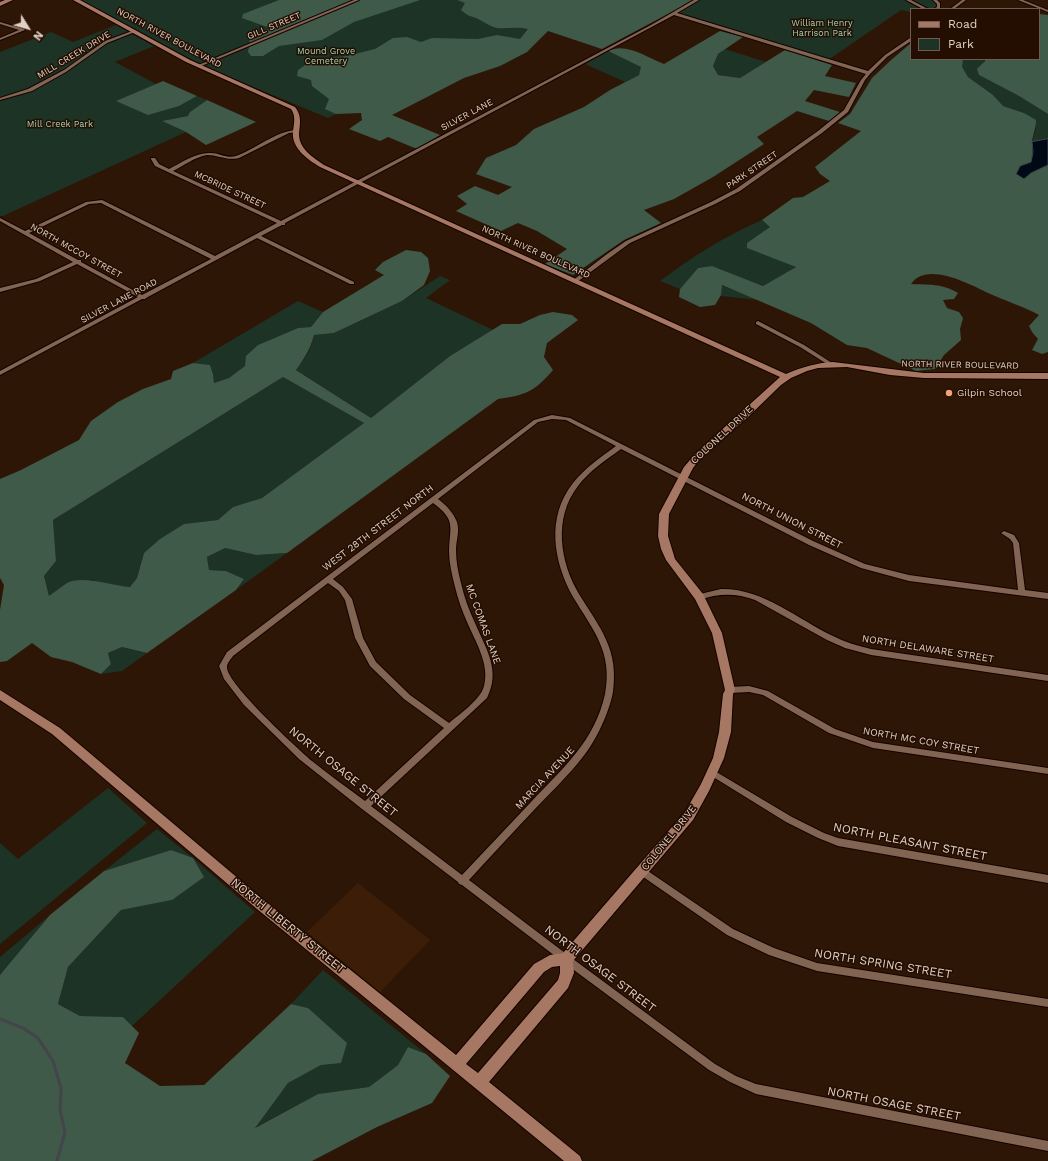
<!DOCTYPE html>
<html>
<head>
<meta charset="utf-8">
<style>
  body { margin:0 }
  #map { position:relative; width:1048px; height:1161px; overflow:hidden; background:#2e1606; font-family:"Work Sans",sans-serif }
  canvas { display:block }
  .legend { position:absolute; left:910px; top:8px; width:130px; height:52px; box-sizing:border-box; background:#240d01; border:1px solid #6f5b4f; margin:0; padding:5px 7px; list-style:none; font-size:12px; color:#e0d0c5 }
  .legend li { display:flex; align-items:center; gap:8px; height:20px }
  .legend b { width:20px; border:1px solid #6f5b4f }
  .north { position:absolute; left:8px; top:8px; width:40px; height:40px; -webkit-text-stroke:3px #240d01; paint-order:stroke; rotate:127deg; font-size:11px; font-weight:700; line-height:16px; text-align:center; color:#e0d0c5 }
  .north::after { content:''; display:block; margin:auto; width:14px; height:18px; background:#e0d0c5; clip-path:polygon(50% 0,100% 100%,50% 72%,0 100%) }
</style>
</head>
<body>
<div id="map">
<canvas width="1048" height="1161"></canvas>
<ul class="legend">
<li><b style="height:5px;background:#a67762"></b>Road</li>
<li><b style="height:11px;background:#1c3325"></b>Park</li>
</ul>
<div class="north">N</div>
</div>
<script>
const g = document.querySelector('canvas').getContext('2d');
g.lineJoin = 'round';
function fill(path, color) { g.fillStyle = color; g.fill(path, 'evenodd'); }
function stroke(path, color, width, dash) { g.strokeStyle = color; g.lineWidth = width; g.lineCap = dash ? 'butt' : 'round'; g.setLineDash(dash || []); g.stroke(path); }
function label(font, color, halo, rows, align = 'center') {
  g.font = font + ' "Work Sans",sans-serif'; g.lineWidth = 3; g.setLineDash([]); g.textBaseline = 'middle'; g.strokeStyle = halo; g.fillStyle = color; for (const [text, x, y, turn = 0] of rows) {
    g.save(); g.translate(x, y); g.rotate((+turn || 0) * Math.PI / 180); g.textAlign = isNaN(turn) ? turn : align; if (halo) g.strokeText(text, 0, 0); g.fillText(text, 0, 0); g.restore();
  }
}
fill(new Path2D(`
  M358,883L430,940L380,992L307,932Z`), '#3c1e08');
fill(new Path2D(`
  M81,0H457L525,21L529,29L520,40L497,35L328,118L205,67Z
  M699,0H934L939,4L936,9H911V12L901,10L828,60L673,13Z
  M116,25L154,46L115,62L156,84L117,101L179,106L197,96L207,100L190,112L188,116L162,121L186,132L3,216H0V52L51,32L73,42Z
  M725,49L766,62L740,78L718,75L713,66L718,54Z
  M608,51L642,67L639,75L625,82L585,64Z
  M963,59H985L979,75L1019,96L1048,114V139L1032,142L1036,128L1024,113L1003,106L993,95L968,77L961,67Z
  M762,220L771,227L747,243L796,267L763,286L712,266L698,268L680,289L660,281C692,257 725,236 762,220Z
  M440,276L450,280L426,298L493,330L450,356L371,418L295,369C306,359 311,349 314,335L334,333L364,319L402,301Z
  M721,285L759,300L721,296Z
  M298,301L323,312L311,327L298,328L258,345L246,366L229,378L214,383L213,374L210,365L193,363Z
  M283,377L364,423L262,498L233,507L218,520L184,524L144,553L137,578L130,587L113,586L91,580L49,596L44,576L56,561L53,520Z
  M225,548L256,555L287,553L236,590L244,579L226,571L209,570L207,557Z
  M122,647L147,653L122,671L101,674L111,664L108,653Z
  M108,788L147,823L0,944V843L18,859Z
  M157,829L193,858L255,912L132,1026L123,1017L80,1016L58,1004L68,967L121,910L172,900L171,850L104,871Z
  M50,915L7,969L0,975V957Z
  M323,970L426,1054L408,1047L398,1065L369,1087L318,1094L254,1128L288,1083L321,1065L308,1008L291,1004Z`), '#1c3325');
fill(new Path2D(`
  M279,0H420L354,22L322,40L279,46L263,56H251L248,52L250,38L270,28L242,18L243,14Z
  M457,0H694L602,49L548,31L527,52L500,66L464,78L392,115L440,135L417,149L388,137L380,141L349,129L362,120L361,113L336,114L325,109L329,99L312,86L311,80L297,76L298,70L313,60L347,56L375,49L393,38L407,37L421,42L432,38L478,39L497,35L520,39L528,29C518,26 508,29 497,28C491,27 486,23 480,20C472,15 471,19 461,10L465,3Z
  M1039,14L1048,15V114L1019,96L979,75L977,69L985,61V59H1039Z
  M720,31L743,37L718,54L713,66L718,75L740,78L785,50L832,65L825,76L856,83L849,97L814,90L805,101L840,112L829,121L797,111L757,137L764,144L713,177L674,199L644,210L661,223L624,240L573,275L545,264L567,249L537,231L518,223L501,231L456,211L467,204L457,196L475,186L498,195L512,187L476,174L486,158L516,145L534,129L584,107L610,90L639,75L641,67L608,51C626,42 646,57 664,64Z
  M911,43V59H963L962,67L968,77L993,95L1003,106L1024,113L1036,120C1036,128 1033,134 1032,142C1032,150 1033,153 1031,162L1020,166L1024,179L1031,173L1048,165V352L1042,354L1032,350L1038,339L1032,332L1029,326L1039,315C1023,306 1005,301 988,293C969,284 927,261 911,284C929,285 941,283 958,293L954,299L943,300L947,308L959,312L963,318L960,329L961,340L944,355L935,369L916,371L867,348L847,345L811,323L722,285L721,295L715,305L700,307L679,297L680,289L698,268L712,266L763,286L796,267L747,248V243L770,227L762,220L793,198L803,197L830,181L820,174L815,167L861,131L838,123L850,114L872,78L890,61Z
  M163,81L197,96L179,106L148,115L116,101Z
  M207,100L256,122L206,145L186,132L162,121L188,116L190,112Z
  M406,250L421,252L428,258L430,271L424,285L402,301L334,333L314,335C310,350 305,357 296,370L371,418L450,356L502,324H520L540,315L553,312L572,315L578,320L547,343L544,357L553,370C534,392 526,395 498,399L287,553L256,555L225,548L207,557L209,570L226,571L244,579L236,590L147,653L122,647L108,653L111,664L101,674L72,662L51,657L32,643L7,661L0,662V610L4,585L0,578V479L21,470L79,440L91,421L118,402L143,389L171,379L173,371L193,363L210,365L213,374L214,383L229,378L245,366L246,356L258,345L298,328L311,327L323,312L384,275L375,270L383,262ZM283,377L364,423L262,498L233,507L218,520L184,524L160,539L144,553L137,578L130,587C113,586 83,575 67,583C61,587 55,592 49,596L44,576L56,561L53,520Z
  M171,850L193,858L204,877L172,900L121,910L68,967L58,1004L80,1016L123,1017L139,1033L125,1063L160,1086L204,1085L291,1004L308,1008L347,1043L341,1063L321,1065L288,1083L255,1128L318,1094L369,1087L398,1065L408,1047L426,1054L450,1076L432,1103L377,1127L312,1161H0V975L50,915L104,871Z`), '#3f5a49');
const water = new Path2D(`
  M1048,139V165L1031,173L1024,179L1016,174L1020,166L1031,162L1033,152L1032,142Z`);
fill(water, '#000916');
stroke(water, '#43454a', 1);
stroke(new Path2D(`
  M0,1019L23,1028L38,1038L53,1061L61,1088L60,1110L65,1132L57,1161`), '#43454a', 3);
const street = new Path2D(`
  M354,0H359L199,67L196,66Z
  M694,0H699L677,13L868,71L885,55L910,38H911V41L887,57L870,74L865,80L848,112L822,133L740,191L715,204L630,243L577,282L575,283L572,281L607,254L626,241L711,202L736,189L818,131L844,110L861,80L866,74L674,15L285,223V225H282L261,236L354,282V284H350L257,238L146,298L145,299H142L0,375V371L138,297L77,264L40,281L0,292V288L36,279L73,262L0,221V218L25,231L86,202L102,200L215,256L277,223L155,166L151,159V158H155L159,164L169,169C181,163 195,153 209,153C218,152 227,159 236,156C254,150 279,129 298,130V132L289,133L239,158C227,161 218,155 207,155C195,157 183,166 173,171L281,221L651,25ZM101,203L211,259L142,295L81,262V260H78L29,233L89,204Z
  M906,0H911L928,9H923Z
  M933,0H937L940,3V8L934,9L937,7V4Z
  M962,0H966L954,9H950Z
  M1018,0H1023L1048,10V12Z
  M0,22L24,29L25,30L0,40V38L19,30L0,24Z
  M132,31L135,32L107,43L66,72L32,91L0,100V98L28,89L64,70L105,41Z
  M758,321L804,345L832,363L829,365L827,364L800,347L756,324V322Z
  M552,415L570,418L813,541L865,564L909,575L1018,590L1013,543L1010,539L1001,533L1004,531L1014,535L1019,543L1025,590L1048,593V599L909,581L861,568L809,545L621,449C606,460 589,471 578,486C553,518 560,562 579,594C600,628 619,649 613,692C609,713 596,741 582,758C568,776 551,792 535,809C513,832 491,856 469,880L569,956L715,1064L736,1076L756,1084L1048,1141V1151L756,1094L730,1082L709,1070L563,962L462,885L459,884L458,882L362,809L299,759L244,705L224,679L219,666L227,652L534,420ZM552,419L566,420L616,446C601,457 585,468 573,483C546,517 553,561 573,597C593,630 613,652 605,694C595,741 562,769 531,802C508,826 485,851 462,875L371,806L487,698C501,670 486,649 475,623C469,610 464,597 461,583C458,572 456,561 456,550C456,541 460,531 457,522C453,512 446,505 438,499L538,422ZM433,503C456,520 450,526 449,551C449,563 452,575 455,587C458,599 462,611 467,622C475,641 490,664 484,686C481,699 460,714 449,723L410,695L376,662L363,638L352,599L343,587L333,579ZM328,583L339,591L345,600L355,638L370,666L404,699L444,728L365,801C348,788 329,775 312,761C297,748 226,683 227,667C227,663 231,659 233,656Z
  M721,589C763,588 797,619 833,636C845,642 858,646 871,649L1048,675V681L871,655L845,648L827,640L755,600C736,593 719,593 699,600L695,597L696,595Z
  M749,686L768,691L835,729L873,742L1048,768V774L873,748L829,733L763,695L749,692L730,693L727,692L726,690L727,688L730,687Z
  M713,770L792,817L824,833L838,838L1048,875V883L838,846L818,838L786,822L710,775L709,773L710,771Z
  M642,867L733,929L774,948L817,963L1048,999V1007L817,971L769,955L727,935L639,874L638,871L639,868Z`);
const secondary = new Path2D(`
  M5,0H13L0,6V2Z
  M73,0H80L190,60L295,107C302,116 300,123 299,134C299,149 313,157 324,165L786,374C802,367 816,363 833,362L924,373H1048V379L924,378L890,375L847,367L818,368L807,371L791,378L781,385L747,418L701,458L693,468L669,514L668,536L675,559L703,594L722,633L735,690L733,694L731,732L724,758L709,791L693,820L573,961L574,973L568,988L489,1082L580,1156L582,1161H564L257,909L52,734L0,700V690L60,728L265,901L456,1055L534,964L550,955L563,953L685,812L701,784L713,758L719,732L723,694L725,690L712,633L695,599L666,560L661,549L658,536L659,514L684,467L695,454L780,377L320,167C307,159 291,148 293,131C294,123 296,116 291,109L186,62ZM560,966V973L558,980L478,1073L466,1064L544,972L552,967Z`);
stroke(street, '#150200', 2);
stroke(secondary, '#150200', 2);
fill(street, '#816452');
fill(secondary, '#a67762');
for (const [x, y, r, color] of [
  [949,393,4,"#f0a278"]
]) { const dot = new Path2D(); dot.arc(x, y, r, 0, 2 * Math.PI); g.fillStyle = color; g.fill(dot); stroke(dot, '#240d01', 1.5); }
label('9px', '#9fd5b3', '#240d01', [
  ["William Henry",822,23],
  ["Harrison Park",822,33],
  ["Mound Grove",326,51],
  ["Cemetery",326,61],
  ["Mill Creek Park",60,124]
]);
label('9px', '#e0d0c5', '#240d01', [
  ["GILL STREET",274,26,-23],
  ["NORTH RIVER BOULEVARD",169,38,28],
  ["MILL CREEK DRIVE",74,55,-31],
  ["SILVER LANE",467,115,-28],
  ["PARK STREET",752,170,-34],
  ["MCBRIDE STREET",230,190,25],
  ["NORTH MCCOY STREET",76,251,29],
  ["NORTH RIVER BOULEVARD",536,252,24],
  ["SILVER LANE ROAD",119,301,-28],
  ["NORTH RIVER BOULEVARD",960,365,1]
]);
label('10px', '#e0d0c5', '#240d01', [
  ["Gilpin School",957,393]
], 'left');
label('10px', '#e0d0c5', '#240d01', [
  ["COLONEL DRIVE",722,435,-43],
  ["NORTH UNION STREET",792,521,27],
  ["WEST 28TH STREET NORTH",378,528,-37],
  ["MC COMAS LANE",483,624,70],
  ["NORTH DELAWARE STREET",928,649,9],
  ["NORTH MC COY STREET",921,741,10],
  ["MARCIA AVENUE",545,778,-47],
  ["COLONEL DRIVE",669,838,-51]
]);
label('12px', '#e0d0c5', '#240d01', [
  ["NORTH OSAGE STREET",343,772,39],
  ["NORTH PLEASANT STREET",910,842,11],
  ["NORTH LIBERTY STREET",288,926,39],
  ["NORTH SPRING STREET",883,964,9],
  ["NORTH OSAGE STREET",600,969,37],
  ["NORTH OSAGE STREET",894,1104,11]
]);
</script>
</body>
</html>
